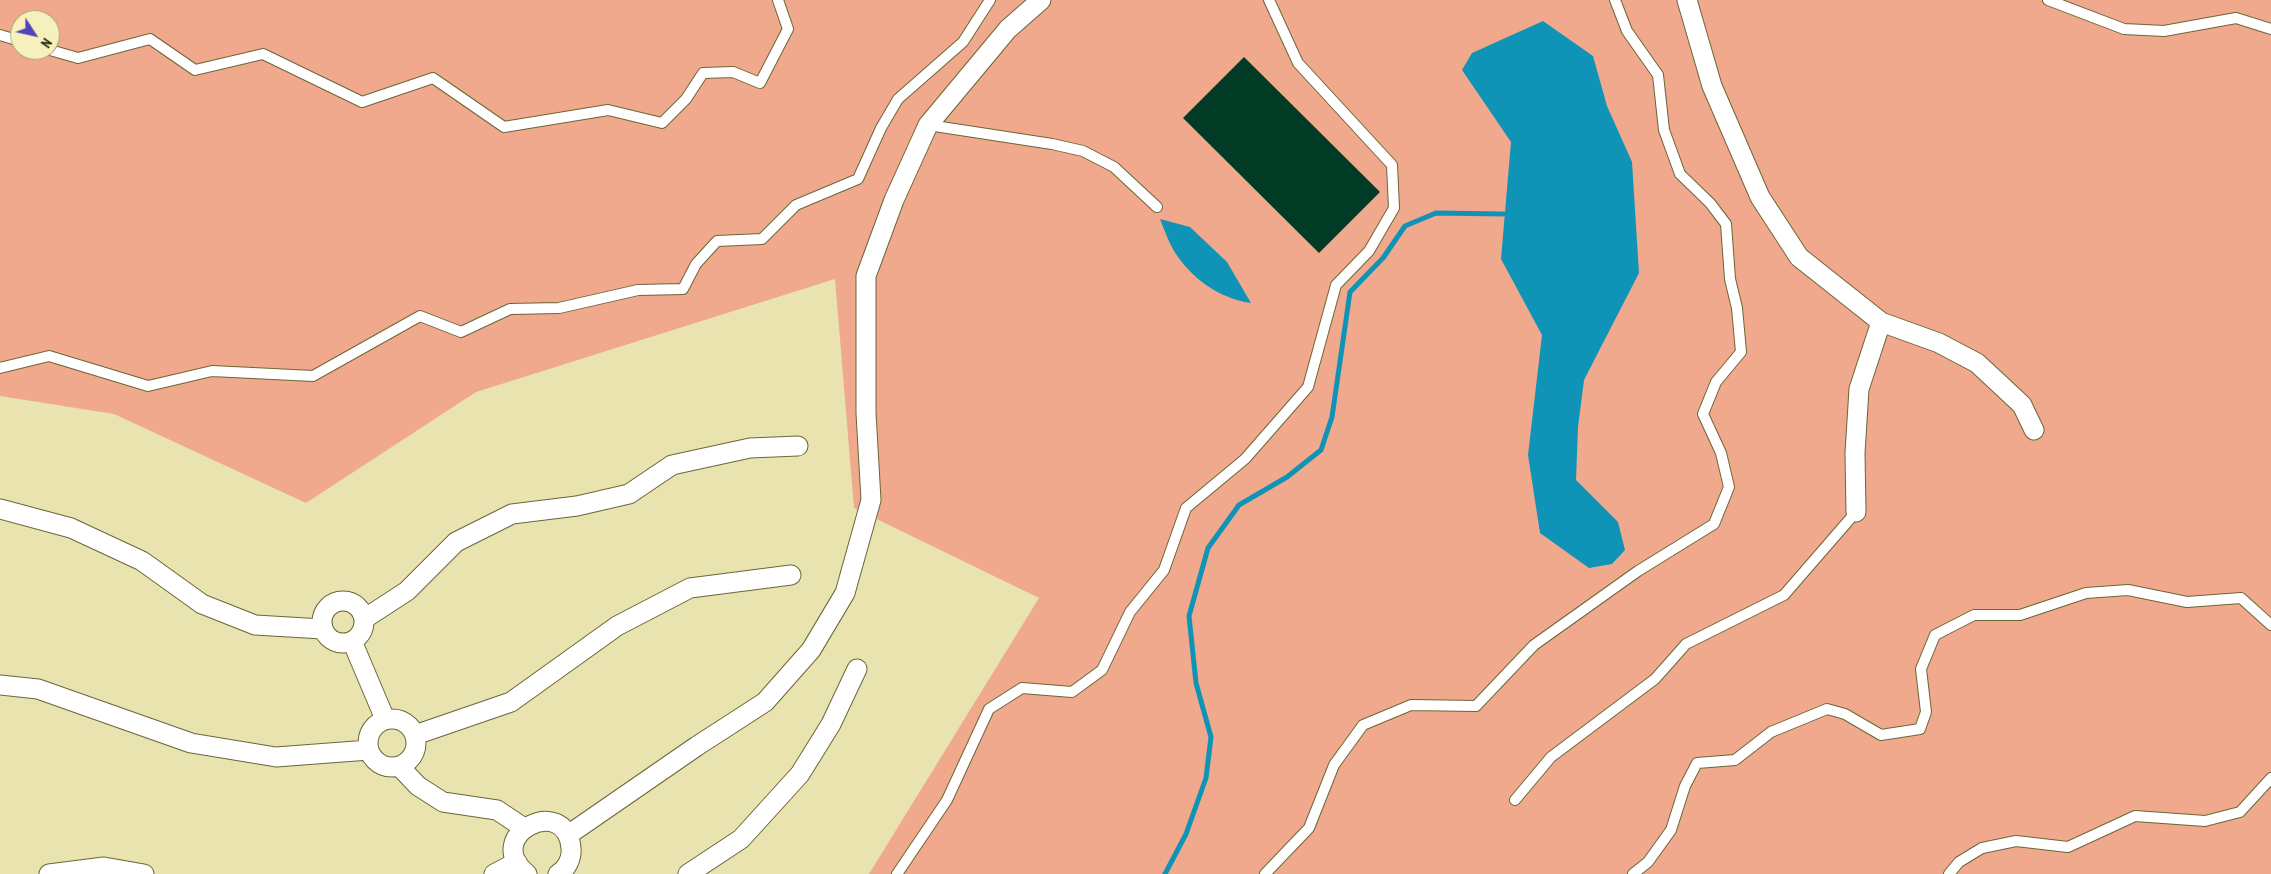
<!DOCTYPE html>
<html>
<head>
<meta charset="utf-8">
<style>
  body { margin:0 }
  #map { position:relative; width:2271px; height:874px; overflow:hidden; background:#e9e3b0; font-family:"PT Sans Narrow",sans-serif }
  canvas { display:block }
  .north { position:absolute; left:10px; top:10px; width:50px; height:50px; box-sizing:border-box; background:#f6f0bd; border:1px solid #a29e77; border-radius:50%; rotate:125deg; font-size:14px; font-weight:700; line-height:20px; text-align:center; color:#24220f }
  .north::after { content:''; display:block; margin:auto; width:18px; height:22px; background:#5244bb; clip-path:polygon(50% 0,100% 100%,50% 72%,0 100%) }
</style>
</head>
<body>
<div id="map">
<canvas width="2271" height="874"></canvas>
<div class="north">N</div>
</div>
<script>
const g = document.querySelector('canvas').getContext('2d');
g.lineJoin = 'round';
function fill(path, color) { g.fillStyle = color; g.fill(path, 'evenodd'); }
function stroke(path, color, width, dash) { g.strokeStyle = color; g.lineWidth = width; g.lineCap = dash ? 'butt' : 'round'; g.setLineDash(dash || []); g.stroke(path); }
fill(new Path2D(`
  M0,0H2271V874H869L1039,598L854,508L835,279L476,392L306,503L114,414L0,396ZM20,20H50V50H20Z`), '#f0a98d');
fill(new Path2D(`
  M1543,21L1593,56L1607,106L1632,162L1639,273L1584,380L1578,427L1576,480L1618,522L1625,550L1612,564L1589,568L1540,533L1528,455L1542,335L1501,259L1511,142L1462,70L1472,53Z
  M1160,219L1190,227L1227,262L1251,303C1218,298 1191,278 1174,251C1168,241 1164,229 1160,219Z`), '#0f94b7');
stroke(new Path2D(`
  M1165,874L1186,834L1206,778L1211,737L1196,683L1189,616L1208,548L1239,505L1287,477L1321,450L1332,417L1350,292L1383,258L1405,226L1436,213L1504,214`), '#0f94b7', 5);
fill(new Path2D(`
  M1244,57L1380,192L1319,253L1183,118Z`), '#013b26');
const lane = new Path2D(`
  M2048,0L2124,29L2164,31L2236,18L2271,29
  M0,35L20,41
  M50,50L78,58L150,39L195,70L263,54L362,102L433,78L504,127L608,110L662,123L686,99L703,73L733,72L760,83L788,29L778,0
  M928,125L1052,144L1083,151L1114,167L1157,207
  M0,368L49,356L148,386L212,371L313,376L420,316L461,332L510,309L559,308L638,290L683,289L696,264L717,241L762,239L796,205L858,179L881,128L898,99L963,42L990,0
  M1515,800L1551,757L1655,679L1686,644L1784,595L1856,512
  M897,874L947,800L989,709L1022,688L1072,692L1102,670L1130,612L1164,570L1186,508L1245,459L1308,387L1336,285L1369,251L1394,208L1392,165L1298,63L1269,0
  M1265,874L1309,828L1334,765L1363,725L1411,705L1476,706L1534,645L1638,571L1714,524L1729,487L1721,453L1703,414L1716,382L1741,352L1737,308L1730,279L1726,224L1710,203L1680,174L1664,130L1658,75L1627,31L1615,0
  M1633,874L1648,862L1671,830L1685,786L1697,763L1735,760L1771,732L1827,709L1845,714L1881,735L1920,729L1926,712L1921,669L1935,635L1974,615H2020L2086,593L2128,590L2187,602L2241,598L2271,625
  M1949,874L1959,862L1982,848L2016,841L2068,847L2135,816L2205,821L2240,812L2271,778`);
const street = new Path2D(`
  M1687,0L1712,86L1760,197L1799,257L1881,322L1939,343L1977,363L2022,405L2034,430
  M0,509L71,528L142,561L202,604L255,625L323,629
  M1856,512L1855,453L1859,389L1881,322
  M322 622a21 21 0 1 1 42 0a21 21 0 1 1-42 0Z
  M364,619L407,591L456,542L512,514L577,506L629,494L672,465L750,448L798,446
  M352,641L385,719
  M0,685L38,689L191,743L276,757L369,750
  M368 743a24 24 0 1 1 48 0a24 24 0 1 1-48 0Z
  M415,735L511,702L617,626L690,588L791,575
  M399,766L418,786L443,802L497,810L524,828
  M568,835L697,746L765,702L811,650L845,593L871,500L866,413V276L894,200L928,125L1008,29L1041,0
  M49,874L104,867L144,874
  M494,874L517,862
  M527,874C480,836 566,792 571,848C572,858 567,869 558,874
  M688,874L741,839L800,774L831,724L857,669`);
stroke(lane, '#6b6637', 12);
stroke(street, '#6b6637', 21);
stroke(lane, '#fff', 10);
stroke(street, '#fff', 19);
</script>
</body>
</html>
